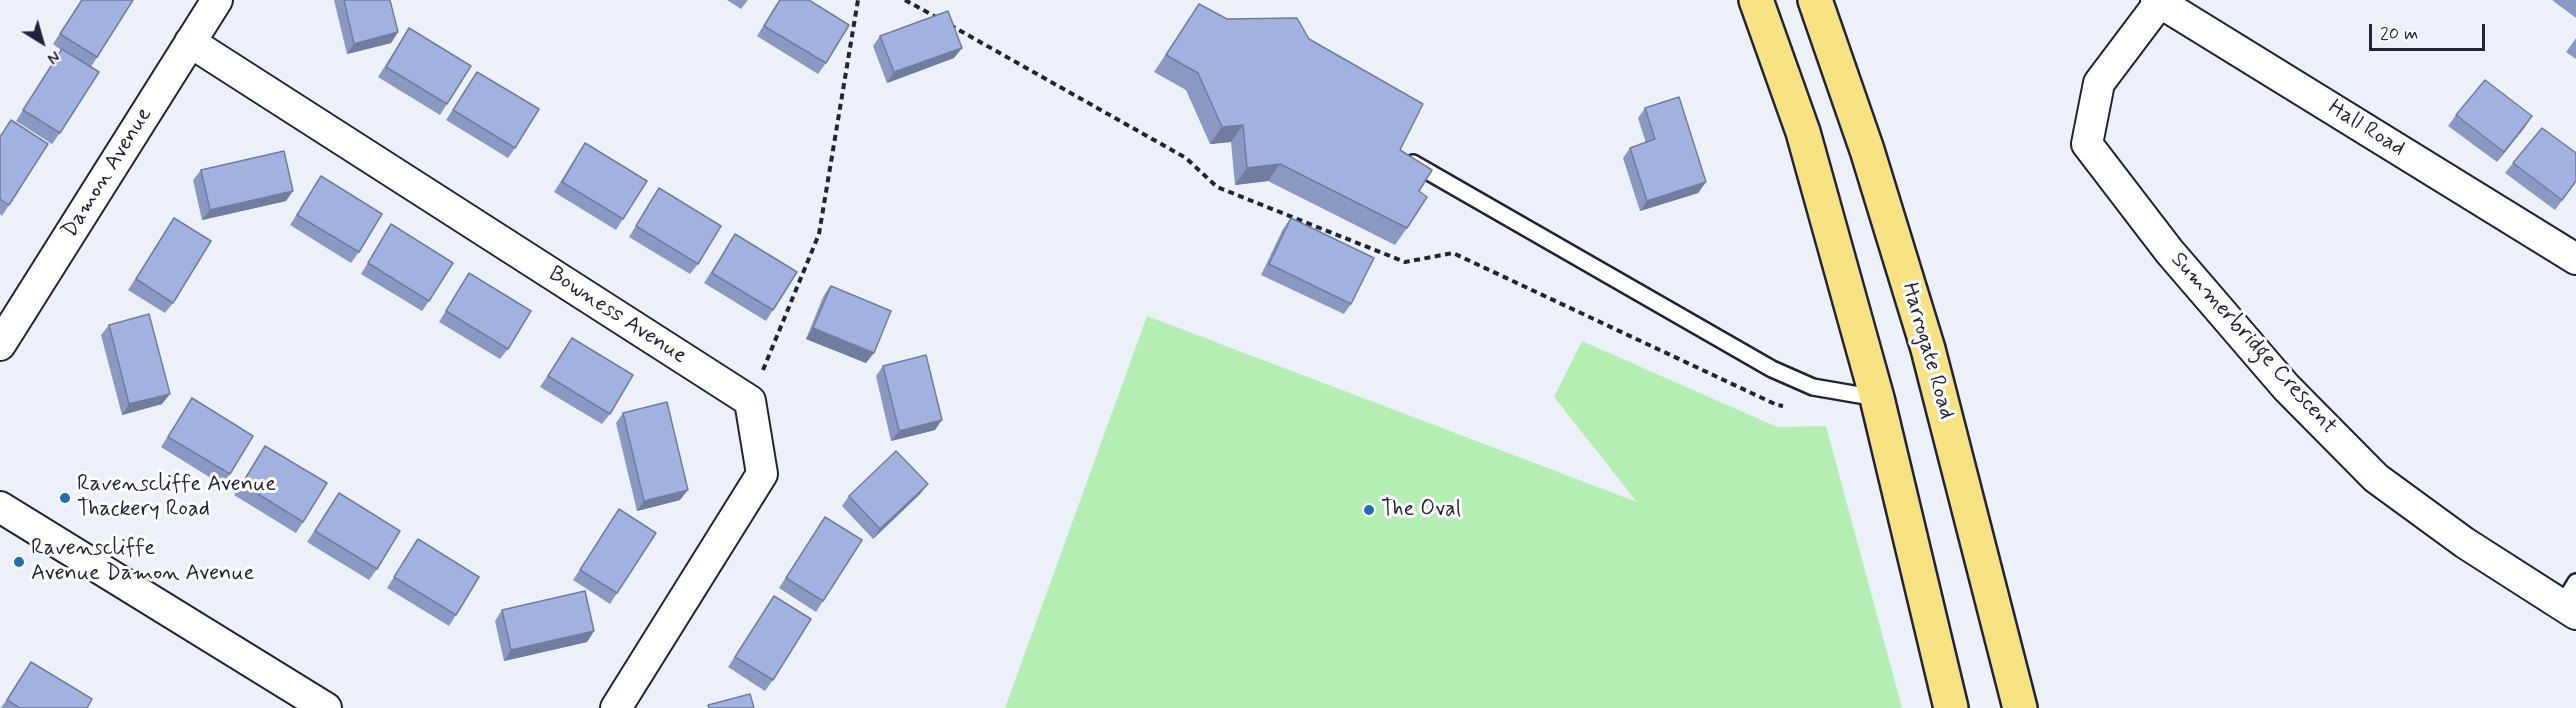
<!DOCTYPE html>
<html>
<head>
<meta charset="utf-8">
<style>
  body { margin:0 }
  #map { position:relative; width:2576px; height:708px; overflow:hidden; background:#ecf0f9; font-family:Mynerve,sans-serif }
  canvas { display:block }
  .north { position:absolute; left:12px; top:12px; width:60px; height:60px; -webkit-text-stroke:4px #fff; paint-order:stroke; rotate:143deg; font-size:16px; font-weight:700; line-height:24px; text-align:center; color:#22223b }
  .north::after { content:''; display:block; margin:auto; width:21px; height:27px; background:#22223b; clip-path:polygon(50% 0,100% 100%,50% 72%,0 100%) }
  .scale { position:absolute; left:2369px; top:24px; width:116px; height:27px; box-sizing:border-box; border:3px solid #22223b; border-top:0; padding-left:8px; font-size:18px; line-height:21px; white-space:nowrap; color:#22223b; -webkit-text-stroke:4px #fff; paint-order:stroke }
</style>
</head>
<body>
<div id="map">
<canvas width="2576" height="708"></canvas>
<div class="north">N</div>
<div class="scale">20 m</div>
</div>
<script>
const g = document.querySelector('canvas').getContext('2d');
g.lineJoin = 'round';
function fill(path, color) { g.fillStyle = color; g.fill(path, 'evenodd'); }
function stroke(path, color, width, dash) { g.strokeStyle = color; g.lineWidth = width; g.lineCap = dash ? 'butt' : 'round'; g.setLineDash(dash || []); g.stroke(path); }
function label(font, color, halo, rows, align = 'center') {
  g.font = font + ' Mynerve,sans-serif'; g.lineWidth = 6; g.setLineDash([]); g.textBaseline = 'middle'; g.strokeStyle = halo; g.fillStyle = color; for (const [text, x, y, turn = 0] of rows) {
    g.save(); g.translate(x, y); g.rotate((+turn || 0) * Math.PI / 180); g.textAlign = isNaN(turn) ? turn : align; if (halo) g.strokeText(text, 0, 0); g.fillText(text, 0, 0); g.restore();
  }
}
fill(new Path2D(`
  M1147,316L1637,502L1554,397L1582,341L1777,427L1826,426L1902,708H1005Z`), '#b5eeb2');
const service = new Path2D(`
  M1413,163L1772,369L1813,387L1877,398
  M2562,605L2576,582`);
const minor = new Path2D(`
  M2156,0L2576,259
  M2160,2L2099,83L2087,144L2169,251L2286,387L2376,478L2465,543L2576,614
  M190,42L750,401L762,474L616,708
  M0,345L217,0
  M0,507L326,708`);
const trunk = new Path2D(`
  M1756,0L1803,132L1877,398L1951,708
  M1815,0L1867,150L1928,349L2020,708`);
stroke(service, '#22223b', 20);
stroke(minor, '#22223b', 34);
stroke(trunk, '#22223b', 38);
stroke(new Path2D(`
  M905,0L936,17
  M950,25L1186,158L1217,187L1405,262L1453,253L1777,405L1783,406
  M763,370L819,234L858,0`), '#22223b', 4, [6, 4.5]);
stroke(service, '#fff', 15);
stroke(minor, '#fff', 30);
stroke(trunk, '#f7e281', 33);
fill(new Path2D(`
  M81,0H133L91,67L60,133L52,144L16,121L61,50L53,44Z
  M334,0H390L398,32L391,43L347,54Z
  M727,0H748L741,9Z
  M779,0H809L826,63L818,74L757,36Z
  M2552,0H2576V18Z
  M1199,4L1227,19L1309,39L1400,150L1419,191L1407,228L1395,245L1268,181L1235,185L1231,142L1210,144L1186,90L1154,72Z
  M409,28L447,104L440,115L378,77Z
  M880,36L962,48L954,58L887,83L873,46Z
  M2576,38V59L2566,52Z
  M477,72L515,148L508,158L446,120Z
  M1645,108L1706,182L1698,193L1640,211L1623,158L1630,148L1646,143L1638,118Z
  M2456,115L2525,127L2497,162L2448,126Z
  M11,120L9,205L2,216L0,214V136Z
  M585,143L623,219L616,230L554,192Z
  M2513,163L2576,182L2555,210L2505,173Z
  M201,170L286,201L202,220L193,180Z
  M321,176L359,252L351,263L290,225Z
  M659,188L698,264L690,274L629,237Z
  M174,218L173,303L165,313L128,290Z
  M1291,218L1351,304L1344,314L1261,275L1283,229Z
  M391,224L429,301L422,311L361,274Z
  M735,234L773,310L766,321L704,283Z
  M469,273L508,349L500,359L439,322Z
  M830,286L866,363L806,339L823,297Z
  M109,325L162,404L122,415L101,335Z
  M572,338L610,414L602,424L540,387Z
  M883,366L935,430L891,441L876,376Z
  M192,398L230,474L222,485L161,447Z
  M623,413L680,500L637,511L616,423Z
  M265,446L303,522L296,533L234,495Z
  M928,484L920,494L873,539L842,506L849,496Z
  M339,493L377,569L369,580L307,542Z
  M619,509L617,593L610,604L573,580Z
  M825,517L823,601L816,612L779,588Z
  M418,539L456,615L449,626L387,588Z
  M774,596L773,680L765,691L728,667Z
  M502,610L594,631L587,642L504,661L495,621Z
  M31,662L87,708H1Z`), '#8a99c2');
fill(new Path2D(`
  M398,32L391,43L347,54L354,44Z
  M962,48L954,58L887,83L894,72Z
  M2532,116L2525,127L2497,162L2504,152Z
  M1243,125L1231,142L1210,144L1222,127Z
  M1280,164L1268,181L1235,185L1247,168Z
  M1706,182L1698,193L1640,211L1647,201Z
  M293,191L286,201L202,220L210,210Z
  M813,328L874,353L866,363L806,339Z
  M170,394L162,404L122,415L129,404Z
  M942,420L935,430L891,441L899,431Z
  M928,484L920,494L873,539L880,529Z
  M688,490L680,500L637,511L644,501Z
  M594,631L587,642L504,661L511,650Z`), '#717d9e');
const building = new Path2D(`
  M82,0H133L97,57L60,34Z
  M344,0H390L398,32L354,44Z
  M780,0H809L849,25L826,63L764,26Z
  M1199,4L1227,19L1297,18L1309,39L1423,104L1400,150L1432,170L1419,191L1427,197L1407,228L1280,164L1247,168L1243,125L1222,127L1198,73L1166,55Z
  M948,11L962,48L894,72L880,36Z
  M409,28L471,66L447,104L386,67Z
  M62,49L99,72L60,133L23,110Z
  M477,72L539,109L515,148L453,110Z
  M2485,80L2532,116L2504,152L2456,115Z
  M1679,97L1706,182L1647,201L1630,148L1655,139L1645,108Z
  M11,120L48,144L9,205L0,199V137Z
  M2542,128L2576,153V181L2562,200L2513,163Z
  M585,143L647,181L623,219L562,182Z
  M284,151L293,191L210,210L201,170Z
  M321,176L382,214L359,252L297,215Z
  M659,188L721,226L698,264L636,226Z
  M174,218L211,241L173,303L136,279Z
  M1291,218L1374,258L1351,304L1269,264Z
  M391,224L453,263L429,301L368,263Z
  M735,234L797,272L773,310L712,273Z
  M469,273L531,311L508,349L446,311Z
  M831,286L891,311L874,353L813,328Z
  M149,314L170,394L129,404L109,325Z
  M572,338L633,375L610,414L548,376Z
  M926,355L942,420L899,431L883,366Z
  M192,398L253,436L230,474L168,437Z
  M667,402L688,490L644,501L623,413Z
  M265,446L327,483L303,522L242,484Z
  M896,451L928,484L880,529L849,496Z
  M339,493L400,531L377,569L315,531Z
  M619,509L656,533L617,593L580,570Z
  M825,517L862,540L823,601L786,578Z
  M418,539L479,577L456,615L394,577Z
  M585,591L594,631L511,650L502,610Z
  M774,596L811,619L773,680L735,657Z
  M31,662L92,699L87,708H20L7,700Z
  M750,694L754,708H709L708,705Z`);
fill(building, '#a1b2e1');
stroke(building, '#717d9e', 1.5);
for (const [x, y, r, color] of [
  [65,498,6,"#1f6fb2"],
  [1369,510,6,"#1f6fb2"],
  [19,562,6,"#1f6fb2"]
]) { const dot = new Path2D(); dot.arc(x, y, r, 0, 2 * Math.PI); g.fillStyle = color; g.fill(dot); stroke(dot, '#fff', 2); }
label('22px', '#22223b', '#fff', [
  ["Hall Road",2366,129,32],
  ["Damon Avenue",108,173,-58],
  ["Bowness Avenue",617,316,33],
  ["Summerbridge Crescent",2253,344,48],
  ["Harrogate Road",1927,351,74]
]);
label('22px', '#22223b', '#fff', [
  ["Ravenscliffe Avenue",77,485],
  ["Thackery Road",77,510],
  ["The Oval",1381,510],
  ["Ravenscliffe",31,549],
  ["Avenue Damon Avenue",31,574]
], 'left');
</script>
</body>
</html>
